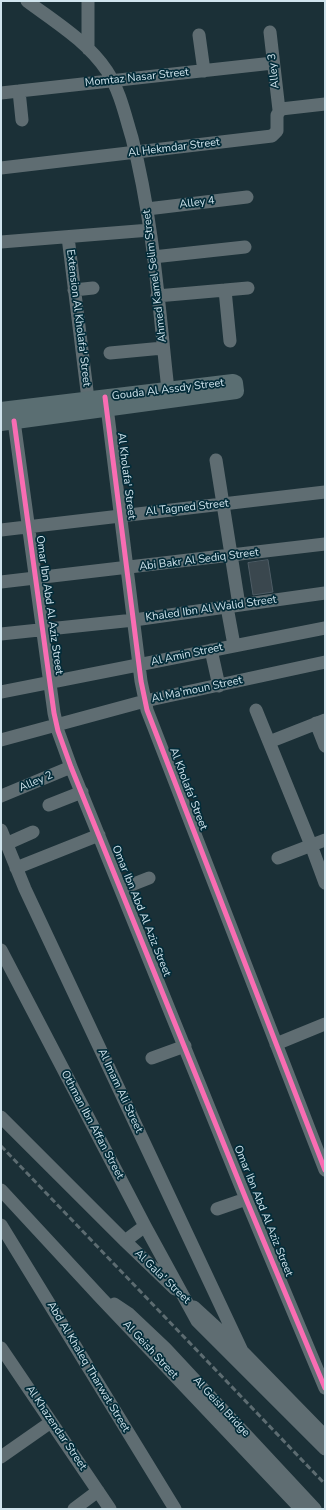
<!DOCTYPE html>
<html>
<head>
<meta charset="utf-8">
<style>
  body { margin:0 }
  #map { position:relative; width:326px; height:1510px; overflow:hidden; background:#1b3037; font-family:"Nunito Sans",sans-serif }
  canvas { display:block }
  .frame { position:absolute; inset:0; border:2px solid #d0e4ed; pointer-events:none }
</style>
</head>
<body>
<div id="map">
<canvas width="326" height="1510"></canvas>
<div class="frame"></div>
</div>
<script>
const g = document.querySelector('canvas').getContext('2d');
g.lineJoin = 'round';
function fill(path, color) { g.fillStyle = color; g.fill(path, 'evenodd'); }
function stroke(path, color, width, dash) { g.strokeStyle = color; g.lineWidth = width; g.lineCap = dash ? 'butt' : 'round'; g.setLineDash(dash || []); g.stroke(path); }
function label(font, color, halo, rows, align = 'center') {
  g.font = font + ' "Nunito Sans",sans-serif'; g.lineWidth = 3.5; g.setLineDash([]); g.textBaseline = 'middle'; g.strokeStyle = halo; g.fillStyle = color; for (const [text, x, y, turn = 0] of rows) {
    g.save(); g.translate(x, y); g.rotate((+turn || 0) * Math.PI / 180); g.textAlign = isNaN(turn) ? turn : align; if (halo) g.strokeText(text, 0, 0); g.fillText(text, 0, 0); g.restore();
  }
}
const building = new Path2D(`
  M268,560L273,592L253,595L248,563Z`);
fill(building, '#3a474e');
stroke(building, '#4e5c65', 1);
stroke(new Path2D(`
  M27,1C55,22 87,41 107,71C120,91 125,115 132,138C154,223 159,312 169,399
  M88,1V49
  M270,32L279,110
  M199,35L204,71
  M19,91L22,120
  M1,93L273,63
  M1,168L272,136L277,131V115L281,109L325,104
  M147,209L247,197
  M68,237L88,399
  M1,242L150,230
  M153,257L245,247
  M74,290L93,288
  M225,290L230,341
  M157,296L248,288
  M110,353L163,348
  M106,399L141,681L147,710L325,1170
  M14,421L54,713L58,731L71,767L246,1199L325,1388
  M216,460L239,605
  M1,530L325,492
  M1,582L325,544
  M227,607L234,645
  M1,634L134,620L325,593
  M211,650L219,686
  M1,692L325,628
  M256,710L311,845L325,883
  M316,723L325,746
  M1,740L145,701L325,662
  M269,742L325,720
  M1,796L71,767
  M49,805L82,792
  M1,830L25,889L242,1351
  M6,844L33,832
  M278,858L325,840
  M16,868L99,835
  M121,889L149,878
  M1,950L145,1226L197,1321L325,1449
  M276,1044L325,1024
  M152,1058L185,1046
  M1,1117L125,1241L175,1289
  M1,1190L101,1298L301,1509
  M217,1209L246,1199
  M1,1225L175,1509
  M125,1241L145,1226
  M114,1304L129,1314L165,1348L315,1509
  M194,1307L242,1351L325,1436
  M1,1348L110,1509
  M1,1457L51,1422
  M74,1509L98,1491`), '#5f6d72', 13);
stroke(new Path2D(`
  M1,410L233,382L235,383L236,391L1,423`), '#5a6e72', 16);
stroke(new Path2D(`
  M1,1146L325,1484`), '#5d6c71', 3, [6, 3]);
stroke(new Path2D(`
  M105,397L141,681L147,710L325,1170
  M14,421L54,713L58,731L71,767L246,1199L325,1388`), '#f96db3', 5);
label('11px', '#d0e4ed', '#032c39', [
  ["Alley 3",274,71,-96],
  ["Momtaz Nasar Street",137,78,-6],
  ["Al Hekmdar Street",174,148,-7],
  ["Alley 4",197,203,-7],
  ["Ahmed Kamel Selim Street",155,276,-97],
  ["Extension Al Kholafa' Street",78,318,83],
  ["Gouda Al Assdy Street",168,390,-7],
  ["Al Kholafa' Street",126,476,83],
  ["Al Tagned Street",187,508,-6],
  ["Abi Bakr Al Sediq Street",199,560,-7],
  ["Omar Ibn Abd Al Aziz Street",49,605,82],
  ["Khaled Ibn Al Walid Street",211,609,-8],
  ["Al Amin Street",187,655,-12],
  ["Al Ma'moun Street",197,690,-12],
  ["Alley 2",36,782,-23],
  ["Al Kholafa' Street",188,789,69],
  ["Omar Ibn Abd Al Aziz Street",141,911,68],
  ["Al Imam Ali Street",120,1091,65],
  ["Othman Ibn Affan Street",92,1125,62],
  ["Omar Ibn Abd Al Aziz Street",263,1211,68],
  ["Al Gala' Street",162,1277,44],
  ["Al Geish Street",150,1350,47],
  ["Abd Al Khaleq Tharwat Street",88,1367,59],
  ["Al Geish Bridge",221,1407,47],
  ["Al Khazendar Street",56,1428,56]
]);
</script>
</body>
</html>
